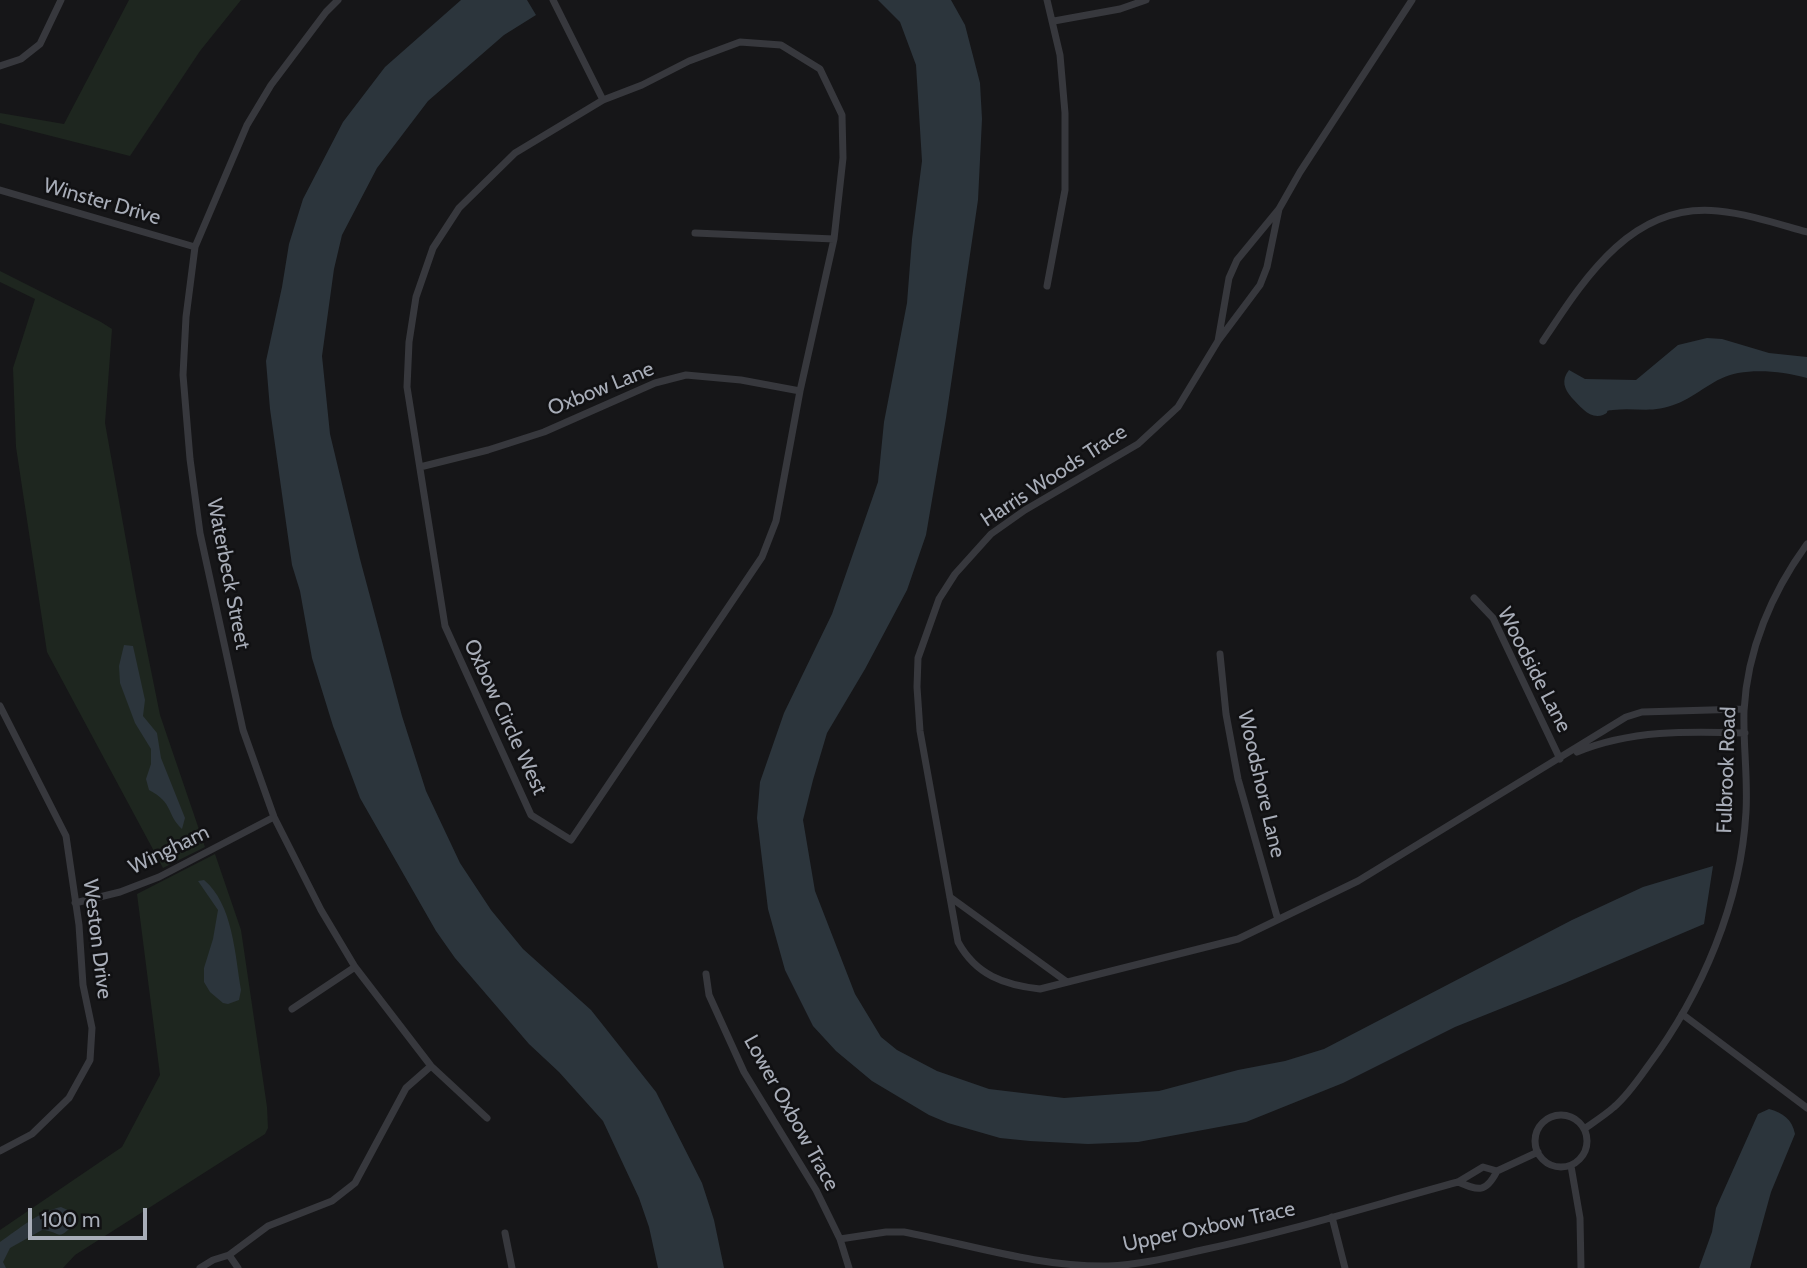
<!DOCTYPE html>
<html>
<head>
<meta charset="utf-8">
<style>
  body { margin:0 }
  #map { position:relative; width:1807px; height:1268px; overflow:hidden; background:#161618; font-family:Cabin,sans-serif }
  canvas { display:block }
  .scale { position:absolute; left:28px; top:1208px; width:119px; height:32px; box-sizing:border-box; border:4px solid #a8adb8; border-top:0; padding-left:9px; font-size:21px; line-height:24px; white-space:nowrap; color:#a8adb8; -webkit-text-stroke:5px #111113; paint-order:stroke }
</style>
</head>
<body>
<div id="map">
<canvas width="1807" height="1268"></canvas>
<div class="scale">100 m</div>
</div>
<script>
const g = document.querySelector('canvas').getContext('2d');
g.lineJoin = 'round';
function fill(path, color) { g.fillStyle = color; g.fill(path, 'evenodd'); }
function stroke(path, color, width, dash) { g.strokeStyle = color; g.lineWidth = width; g.lineCap = dash ? 'butt' : 'round'; g.setLineDash(dash || []); g.stroke(path); }
function label(font, color, halo, rows, align = 'center') {
  g.font = font + ' Cabin,sans-serif'; g.lineWidth = 5; g.setLineDash([]); g.textBaseline = 'middle'; g.strokeStyle = halo; g.fillStyle = color; for (const [text, x, y, turn = 0] of rows) {
    g.save(); g.translate(x, y); g.rotate((+turn || 0) * Math.PI / 180); g.textAlign = isNaN(turn) ? turn : align; if (halo) g.strokeText(text, 0, 0); g.fillText(text, 0, 0); g.restore();
  }
}
fill(new Path2D(`
  M129,0H241L200,51L130,156L0,123V113L64,124Z
  M0,271L101,322L112,329L105,423L136,596L160,715L205,847L163,868L47,652L16,447L13,368L35,299L0,282Z
  M215,854L241,930L267,1107L268,1128L265,1134L75,1255L63,1268H0V1230L122,1147L160,1075L137,894Z`), '#1e261f');
fill(new Path2D(`
  M461,0H527L536,15L504,35L428,101L377,168L342,235L334,269L322,356L330,434L360,559L402,716L426,791L460,863L491,910L523,949L591,1010L656,1092L702,1183L714,1220L724,1268H658L649,1227L639,1198L603,1121L559,1072L529,1044L455,958L436,931L360,798L333,726L312,658L300,591L292,565L270,409L266,361L282,287L289,244L303,199L343,122L385,67Z
  M878,0H951L965,25L980,83L982,119L978,200L946,418L926,535L907,590L865,669L827,733L813,780L803,820L815,891L855,994L881,1037L897,1050L937,1071L989,1089L1064,1098L1159,1091L1238,1070L1285,1061L1324,1049L1572,920L1643,887L1713,866L1704,924L1565,983L1455,1027L1343,1083L1246,1122L1138,1142L1088,1144L1030,1141L1000,1138L948,1123L929,1115L872,1081L836,1051L813,1026L785,970L768,909L757,818L760,782L784,713L832,614L878,482L884,422L907,303L912,239L922,161L916,65L900,22Z
  M1707,338L1722,339L1769,353L1807,357V378C1785,372 1760,369 1738,373C1714,377 1698,396 1676,404C1652,414 1636,407 1613,410C1602,411 1612,411 1603,415C1590,420 1580,406 1572,398C1564,389 1561,380 1569,370L1585,379L1636,380L1678,345Z
  M124,645L133,646L145,700L143,716L157,733L161,758L185,818L182,829C166,814 174,803 149,790L146,779L151,764V749L135,723L120,683L119,666Z
  M204,880C233,904 235,955 241,990L239,1000L228,1004L223,1003L210,992L204,982V968L213,939L218,910L198,881Z
  M1769,1109C1783,1113 1792,1119 1795,1134L1771,1192L1750,1268H1699L1712,1232L1716,1208L1758,1114Z
  M61,1207L74,1213V1224C56,1243 61,1231 42,1230L10,1248L3,1262L6,1268H0V1242C19,1229 38,1212 61,1207Z`), '#2c353c');
stroke(new Path2D(`
  M338,0L326,12L271,85L247,125L195,247L186,317L183,375L190,459L200,533L243,730L274,817L321,910L355,967L431,1066L487,1118
  M553,0L603,100
  M1047,0L1060,55L1065,113V190L1047,286
  M1054,21L1120,9L1146,0
  M740,42L781,45L820,69L842,115L843,158L834,239L800,391L776,521L762,557L571,840L531,815L445,626L407,387L409,342L416,297L433,248L459,208L515,153L603,100L642,85L689,61Z
  M0,66L21,59L40,44L61,0
  M0,190L195,247
  M1279,209L1267,267L1260,285L1218,341L1178,407L1138,444L1025,510L991,534L955,574L939,599L918,658L917,687L920,731L958,942C976,975 1004,985 1040,989L1238,939L1358,881L1626,717L1642,712L1744,709
  M695,233L834,239
  M1218,341L1229,278L1237,260L1279,209L1300,172L1412,0
  M1543,341C1584,279 1632,202 1718,211C1749,214 1778,224 1807,232
  M420,467L488,450L544,432L655,383L686,375L741,380L800,391
  M1474,598L1493,618L1560,759
  M1220,654L1226,714L1238,779L1278,920
  M0,706L66,836L79,925L83,985L92,1028L90,1060L69,1098L32,1134L0,1151
  M1577,752C1630,730 1688,731 1745,733
  M950,897L1067,982
  M75,903L120,892L159,877L274,817
  M706,974L709,995L744,1072L816,1190L840,1239L849,1268
  M292,1009L355,967
  M1682,1014L1807,1108
  M1535 1141a26 26 0 1 1 52 0a26 26 0 1 1-52 0Z
  M1584,1129C1594,1122 1605,1115 1614,1107C1627,1096 1638,1080 1648,1066C1702,994 1741,902 1746,812C1748,778 1743,744 1744,711C1747,650 1772,592 1807,544
  M1571,1166L1580,1218L1581,1268
  M1458,1182C1479,1191 1486,1193 1497,1171
  M1332,1217L1345,1268
  M505,1233L512,1268
  M840,1239L886,1232H904C972,1245 1038,1267 1108,1266C1140,1265 1171,1257 1202,1250C1288,1232 1373,1205 1458,1182L1483,1167L1497,1171L1538,1152
  M229,1255L238,1268
  M200,1268L213,1260L229,1255L268,1226L332,1201L355,1183L406,1088L431,1066`), '#37383d', 7);
label('21px', '#a8adb8', '#111113', [
  ["Winster Drive",102,202,16],
  ["Oxbow Lane",601,389,-22],
  ["Harris Woods Trace",1054,476,-33],
  ["Waterbeck Street",228,574,79],
  ["Woodside Lane",1534,670,63],
  ["Oxbow Circle West",505,717,65],
  ["Fulbrook Road",1727,770,-88],
  ["Woodshore Lane",1261,784,77],
  ["Wingham",169,850,-26],
  ["Weston Drive",97,939,83],
  ["Lower Oxbow Trace",791,1113,61],
  ["Upper Oxbow Trace",1209,1227,-12]
]);
</script>
</body>
</html>
